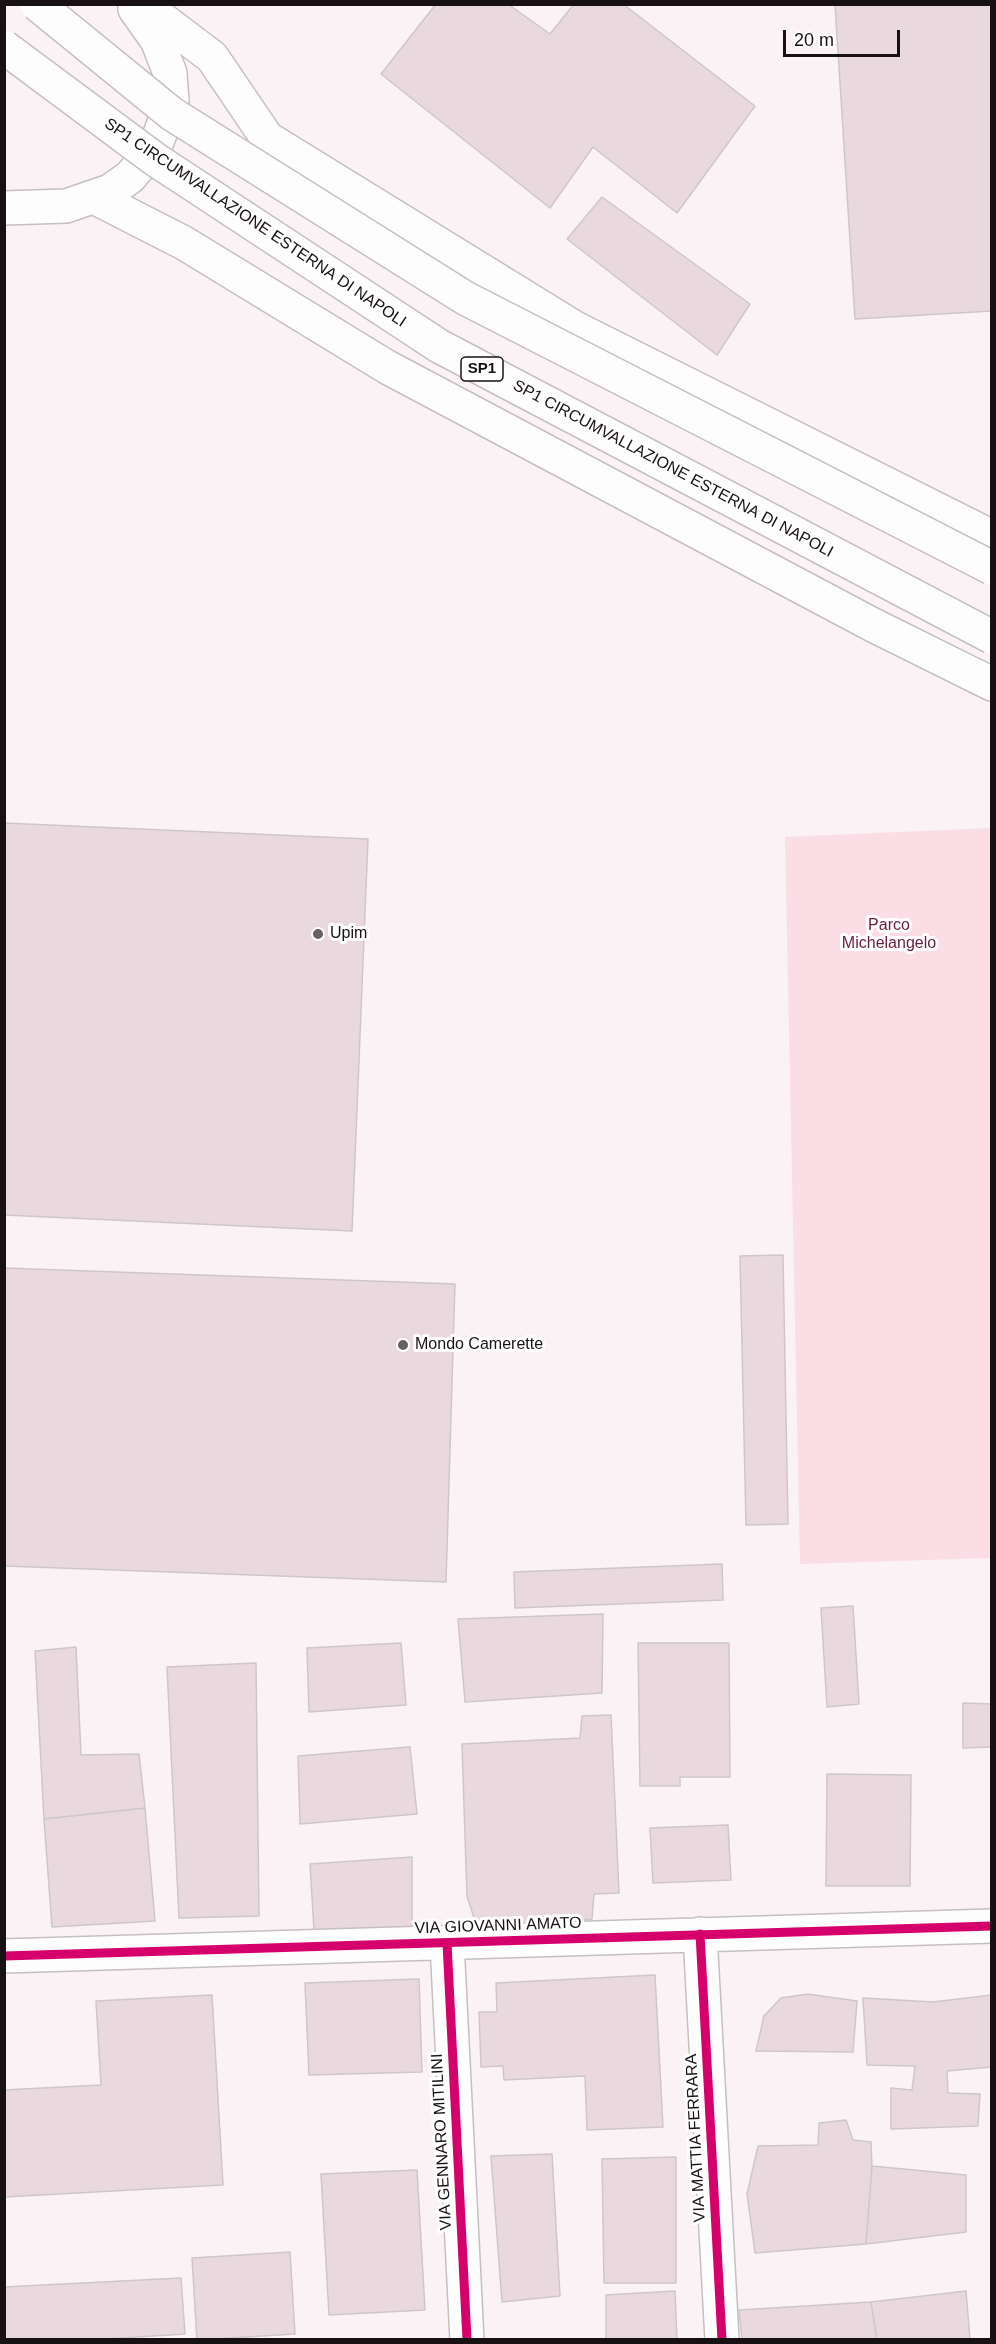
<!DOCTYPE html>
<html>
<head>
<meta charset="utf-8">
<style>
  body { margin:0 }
  #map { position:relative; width:996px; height:2344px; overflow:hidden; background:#faf2f4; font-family:Helvetica,sans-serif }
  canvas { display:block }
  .frame { position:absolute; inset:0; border:6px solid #181113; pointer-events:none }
  .scale { position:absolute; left:783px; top:30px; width:117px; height:27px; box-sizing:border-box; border:3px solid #181113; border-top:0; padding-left:8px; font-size:18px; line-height:21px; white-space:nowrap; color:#181113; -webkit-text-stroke:4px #fff; paint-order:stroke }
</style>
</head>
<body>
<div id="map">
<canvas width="996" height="2344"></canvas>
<div class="frame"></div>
<div class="scale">20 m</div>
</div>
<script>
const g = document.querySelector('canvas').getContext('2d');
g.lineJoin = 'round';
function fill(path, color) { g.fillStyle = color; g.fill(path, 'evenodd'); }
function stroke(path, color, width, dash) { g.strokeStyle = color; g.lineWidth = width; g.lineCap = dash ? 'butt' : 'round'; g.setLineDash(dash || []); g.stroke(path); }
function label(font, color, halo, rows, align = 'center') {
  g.font = font + ' Helvetica,sans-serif'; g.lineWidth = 6; g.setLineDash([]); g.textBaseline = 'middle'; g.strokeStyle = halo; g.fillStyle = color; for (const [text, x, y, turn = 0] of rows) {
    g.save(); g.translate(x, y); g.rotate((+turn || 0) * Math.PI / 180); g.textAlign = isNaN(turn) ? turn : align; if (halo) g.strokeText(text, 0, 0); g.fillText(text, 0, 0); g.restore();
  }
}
fill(new Path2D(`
  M991,828V1558L800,1564L785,837Z`), '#fbdde6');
const building = new Path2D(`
  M436,4H508L550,34L574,4H623L755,106L677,213L593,147L550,208L381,74Z
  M835,4H992V311L855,319Z
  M602,197L750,304L717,355L567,239Z
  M4,823L368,839L352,1231L4,1215Z
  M783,1255L788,1524L746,1525L740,1256Z
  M4,1268L455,1284L446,1582L4,1566Z
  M722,1564L723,1600L515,1608L514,1572Z
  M853,1606L859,1704L827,1707L821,1608Z
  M603,1614L602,1693L465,1702L458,1619Z
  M401,1643L406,1705L309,1712L307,1648Z
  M638,1643H729L730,1777H680V1786H640Z
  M76,1647L81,1755L139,1754L145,1808L44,1819L35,1651Z
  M256,1663L259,1916L179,1918L167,1667Z
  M963,1703L992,1704V1747L963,1748Z
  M611,1715L619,1893L594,1894L592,1919L492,1930L475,1921L467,1896L462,1744L580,1738L582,1716Z
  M410,1747L417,1814L300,1824L298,1756Z
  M827,1774L911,1775L910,1886H826Z
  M145,1808L155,1921L52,1927L44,1819Z
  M728,1825L731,1880L653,1883L650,1828Z
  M412,1857V1927L314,1930L310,1864Z
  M655,1975L663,2127L587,2130L585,2076L504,2080L503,2066L481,2067L479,2012H497L496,1983Z
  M419,1979L422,2072L309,2075L305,1983Z
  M808,1994L857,2001L853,2052L756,2051L764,2016L781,1998Z
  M212,1995L223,2185L4,2197V2090L101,2085L96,2001Z
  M992,1995V2067L947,2071L948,2093L980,2094L978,2126L891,2129V2088L912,2090L915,2066L867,2065L863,1998L933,2002Z
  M846,2120L853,2140L871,2142L872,2166L866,2244L755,2253L747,2194L758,2146L818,2145L819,2123Z
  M552,2154L560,2296L502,2302L491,2156Z
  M676,2157V2283H604L602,2159Z
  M872,2166L966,2175V2232L866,2244Z
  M417,2170L425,2310L329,2315L321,2174Z
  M290,2252L295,2334L197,2340L192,2258Z
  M181,2278L185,2334L89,2340H4V2287Z
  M675,2291L677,2340H606V2295Z
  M966,2291L970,2340H877L871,2302Z
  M871,2302L877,2340H742L739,2310Z`);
fill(building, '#e9d9de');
stroke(building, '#cec7c9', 1.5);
const minor = new Path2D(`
  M700,1934L722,2340
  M447,1943L467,2340
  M4,1956L992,1926`);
const primary = new Path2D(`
  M142,4L212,57L267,138L575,328L992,537
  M94,197L184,243L387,367L873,625L992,684
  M4,208L66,206L110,191L130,177L155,147L172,102L170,73L157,40L135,9`);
stroke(minor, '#c6bfc1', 36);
stroke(primary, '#c6bfc1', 36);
stroke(minor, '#fefdfd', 33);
stroke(primary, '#fefdfd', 33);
const trunkBridge = new Path2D(`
  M37,4L172,114L465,298L992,568
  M4,47L156,160L439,346L992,637`);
stroke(trunkBridge, '#c6bfc1', 36, []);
stroke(trunkBridge, '#fefdfd', 33);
stroke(new Path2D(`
  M700,1934L722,2340
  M447,1943L467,2340
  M4,1956L992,1926`), '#d6006c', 9);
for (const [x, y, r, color] of [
  [318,934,6,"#676062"],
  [403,1345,6,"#676062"]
]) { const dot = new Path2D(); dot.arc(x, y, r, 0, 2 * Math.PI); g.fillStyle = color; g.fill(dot); stroke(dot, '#fff', 2); }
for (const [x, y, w] of [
  [482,369,42]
]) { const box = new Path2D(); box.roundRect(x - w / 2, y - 12, w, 24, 4.5); g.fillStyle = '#fff'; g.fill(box); stroke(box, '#181113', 1.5); }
label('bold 15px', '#181113', null, [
  ["SP1",482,369]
]);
label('16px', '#181113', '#fff', [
  ["SP1 CIRCUMVALLAZIONE ESTERNA DI NAPOLI",255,223,34],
  ["SP1 CIRCUMVALLAZIONE ESTERNA DI NAPOLI",673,469,28],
  ["VIA GIOVANNI AMATO",498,1926,-2],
  ["VIA MATTIA FERRARA",696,2138,-93],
  ["VIA GENNARO MITILINI",442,2142,-93]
]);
label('16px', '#691c3d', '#fff', [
  ["Parco",889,926],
  ["Michelangelo",889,944]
]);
label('16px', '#181113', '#fff', [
  ["Upim",330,934],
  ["Mondo Camerette",415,1345]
], 'left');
</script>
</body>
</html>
